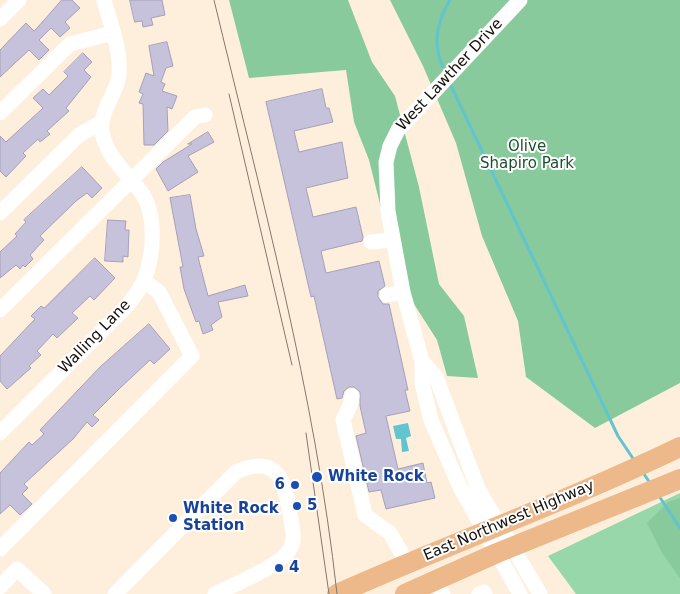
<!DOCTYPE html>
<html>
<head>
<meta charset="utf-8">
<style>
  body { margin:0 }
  canvas { display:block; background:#feefdd }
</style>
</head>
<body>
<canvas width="680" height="594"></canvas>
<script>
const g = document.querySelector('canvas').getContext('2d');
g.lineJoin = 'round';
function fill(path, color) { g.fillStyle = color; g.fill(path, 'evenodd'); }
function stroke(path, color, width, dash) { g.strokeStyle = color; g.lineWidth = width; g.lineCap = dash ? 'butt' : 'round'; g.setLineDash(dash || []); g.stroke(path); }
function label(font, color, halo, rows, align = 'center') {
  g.font = font + ' "DejaVu Sans",sans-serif'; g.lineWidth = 4; g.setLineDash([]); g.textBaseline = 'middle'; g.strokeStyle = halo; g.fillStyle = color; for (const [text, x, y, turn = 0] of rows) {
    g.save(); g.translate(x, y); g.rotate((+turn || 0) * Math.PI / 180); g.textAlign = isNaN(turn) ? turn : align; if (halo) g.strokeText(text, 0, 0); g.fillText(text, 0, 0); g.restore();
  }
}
fill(new Path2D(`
  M680,493V594H576L548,556Z`), '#97d7aa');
fill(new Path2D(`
  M229,0H348L372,62L395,96L419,187L439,284L464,316L478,378L447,376L437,340L412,301L383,216L369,160L354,122L346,70L249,78Z
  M390,0H680V383L595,428L526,377L518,321L482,236L456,143L423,66Z
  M680,498V578L662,553L647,523L668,502Z`), '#89ca9d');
fill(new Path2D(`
  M408,423L411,436L406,438L409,451L402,452L401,439H396L393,426Z`), '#62c4cf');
stroke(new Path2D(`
  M443,67C432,43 437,22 450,0
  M451,86L618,436L634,460
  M642,471L650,483
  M659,496L680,528`), '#62c4cf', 3);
const building = new Path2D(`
  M62,0H72L80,8L65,22L70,28L60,37L51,28L39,40L49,50L39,60L29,50L0,77V50L26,23L34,31Z
  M130,0H162L165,15L151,18L153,25L143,27L142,21L135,22Z
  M167,42L173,66L166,68L161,82L165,84L162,91L177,96L172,109L167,107L168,131L154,145H144L143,104L139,103L143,94L139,92L146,73L154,76L149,46Z
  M83,53L92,62L84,70L91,77L66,108L69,111L47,131L50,134L40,142L38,139L23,153L26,156L6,177L0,171V136L6,142L43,108L33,98L43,89L49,95L68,76L64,72Z
  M322,89L326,108H329L333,122L294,131L299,152L342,142L348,178L306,188L313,217L356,207L363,237L362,241L321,251L326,273L379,261L385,286L378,291V297L383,304H389L408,390H405L410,411L386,416L398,469L423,463L427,483L431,482L435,498L386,509L381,490L369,492L356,436L366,433L360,406V392L354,387H349L344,391L342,398L337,399L314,296L311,297L266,102Z
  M208,132L214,142L188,156L198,172L168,191L156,169L163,162L192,144H188Z
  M82,167L102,188L92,198L87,193L76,201L40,236L44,240L30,255L33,259L25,267L23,265L20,269L16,265L0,278V252L17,236L15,234L26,222L24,220Z
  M190,195L196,229L204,256L198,257L208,296L245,285L248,296L218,302L222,317L211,325L213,330L203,334L199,321L196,322L184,289L180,267H183L170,198Z
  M108,220L126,221L125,230H129L128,257L123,256V262L105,261Z
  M95,258L115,278L94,300L90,296L72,313L78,318L57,338L53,334L37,351L41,355L29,366L31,368L7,389L0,381V356L35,319L31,316L41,306L44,308Z
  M149,324L170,349L154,364L150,360L119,389L93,415L99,420L92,427L87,422L73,439L24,484L28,488L22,494L32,504L20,515L10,505L0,514V473L29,442L32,445L44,434L40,430L100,367Z`);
fill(building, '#c7c2db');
stroke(building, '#a5a0b9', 1);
stroke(new Path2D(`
  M0,19L19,0
  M0,113L70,44L113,33
  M0,213L79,135L102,122
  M371,242L392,240
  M387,295L403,292
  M0,310L195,117L205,115
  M422,361L436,377L478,489L540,594
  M352,396L351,403L343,420L365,515L390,533L407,563
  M0,433L127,306C133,298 140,290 144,280C154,256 157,214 141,192C127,173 106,156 102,132C99,111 117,94 119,74C121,49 110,23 104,0
  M0,549L192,356L159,292L144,281
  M436,580L443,594
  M0,587L17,569L44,594
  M115,594L236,472C279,453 285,482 290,515C292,528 297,541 288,552C277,567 233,585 215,594
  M479,594L484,592L485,594
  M520,594L460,487L431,420L422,383V361L403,292L388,211L386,162L390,146L398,130L520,0`), '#fff', 15);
stroke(new Path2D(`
  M337,594C451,543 568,501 680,447
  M405,594L497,553L680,479`), '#edb98a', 20);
stroke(new Path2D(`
  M214,0C261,196 315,393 337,594
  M229,94L292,365
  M306,433L329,594`), '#82786c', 1);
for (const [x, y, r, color] of [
  [317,477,6,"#1a4fb4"],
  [295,485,5,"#1a4fb4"],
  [297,506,5,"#1a4fb4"],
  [173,518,5,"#1a4fb4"],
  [279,568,5,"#1a4fb4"]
]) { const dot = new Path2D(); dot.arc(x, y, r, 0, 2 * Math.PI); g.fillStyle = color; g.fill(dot); stroke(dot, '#fff', 2); }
label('15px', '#140e07', '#fff', [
  ["West Lawther Drive",450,75,-47],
  ["Walling Lane",95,337,-46],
  ["East Northwest Highway",509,521,-23]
]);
label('15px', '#1d4e2f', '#fff', [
  ["Olive",527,147],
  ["Shapiro Park",527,164]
]);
label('bold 15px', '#164399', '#fff', [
  ["White Rock",328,477],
  ["6",285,485,"right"],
  ["5",307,506],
  ["White Rock",183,509],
  ["Station",183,526],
  ["4",289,568]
], 'left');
</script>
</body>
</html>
